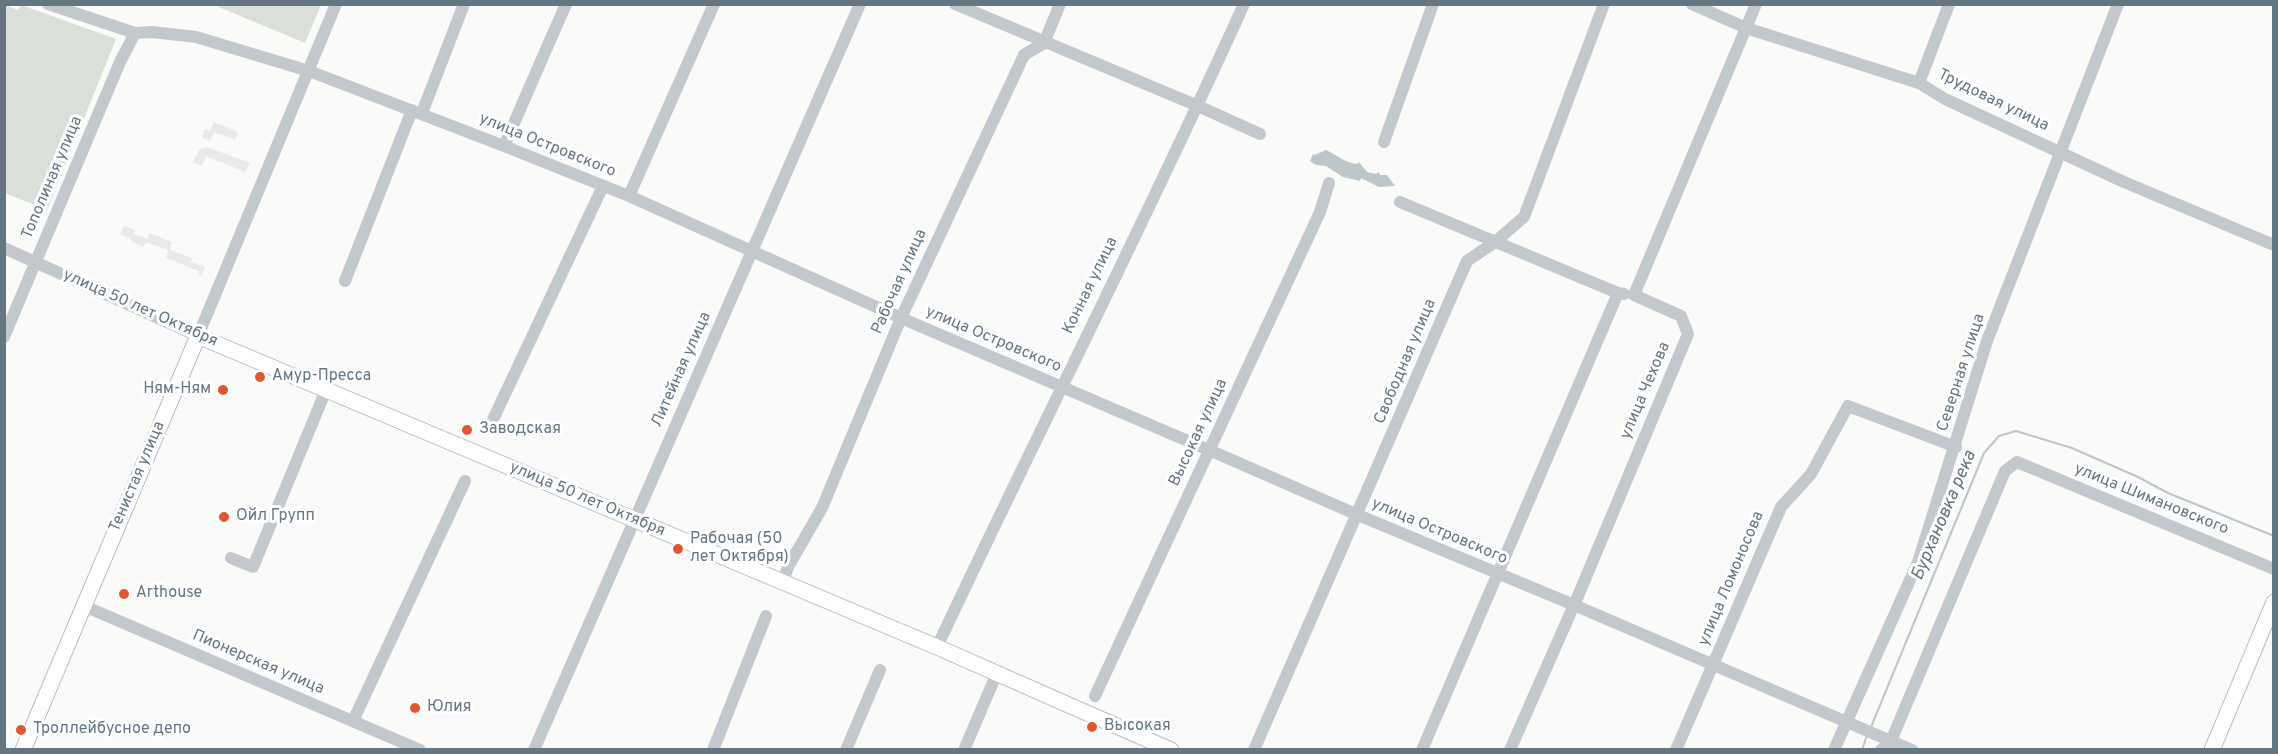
<!DOCTYPE html>
<html>
<head>
<meta charset="utf-8">
<style>
  body { margin:0 }
  #map { position:relative; width:2278px; height:754px; overflow:hidden; background:#fafaf8; font-family:Overpass,sans-serif }
  canvas { display:block }
  .frame { position:absolute; inset:0; border:6px solid #657683; pointer-events:none }
</style>
</head>
<body>
<div id="map">
<canvas width="2278" height="754"></canvas>
<div class="frame"></div>
</div>
<script>
const g = document.querySelector('canvas').getContext('2d');
g.lineJoin = 'round';
function fill(path, color) { g.fillStyle = color; g.fill(path, 'evenodd'); }
function stroke(path, color, width, dash) { g.strokeStyle = color; g.lineWidth = width; g.lineCap = dash ? 'butt' : 'round'; g.setLineDash(dash || []); g.stroke(path); }
function label(font, color, halo, rows, align = 'center') {
  g.font = font + ' Overpass,sans-serif'; g.lineWidth = 6; g.setLineDash([]); g.textBaseline = 'middle'; g.strokeStyle = halo; g.fillStyle = color; for (const [text, x, y, turn = 0] of rows) {
    g.save(); g.translate(x, y); g.rotate((+turn || 0) * Math.PI / 180); g.textAlign = isNaN(turn) ? turn : align; if (halo) g.strokeText(text, 0, 0); g.fillText(text, 0, 0); g.restore();
  }
}
fill(new Path2D(`
  M214,122L238,132L235,140L214,132L210,141L202,138L205,129L210,131Z
  M207,147L250,163L245,172L206,156L202,166L193,162L199,150Z
  M124,226L135,230L134,234L147,239L150,233L172,242L170,250L192,258L191,262L205,267L201,276L198,274L199,271L166,258L168,250L146,242L143,247L131,241V239L120,234Z`), '#e8e9e9');
fill(new Path2D(`
  M5,5L18,10L21,5L116,39L47,210L5,193Z
  M214,5H321L305,43Z`), '#dadfd7');
fill(new Path2D(`
  M1326,150C1337,155 1345,163 1357,164L1359,162L1367,172L1376,174L1379,172L1380,175H1387L1395,186L1379,187L1361,178L1360,181L1343,177L1326,166L1316,165L1310,161L1313,154L1315,155Z`), '#bbc7cb');
stroke(new Path2D(`
  M1871,727L1984,453L1999,436L2016,431L2072,448L2138,477L2168,493L2274,536
  M1862,750L1867,735`), '#bbc7cb', 2);
const major = new Path2D(`
  M23,750L198,336L937,647L1171,750
  M2212,750L2274,602`);
stroke(major, '#b5babe', 17);
stroke(new Path2D(`
  M48,4L135,33L152,32L196,37L309,71L504,146L629,196L901,318L1209,450L1358,515L1574,605L1912,750
  M955,4L1198,106L1260,134
  M1692,4L1746,28L1919,83L1945,99L2124,182L2274,245
  M1919,83L1949,4
  M422,113L464,4
  M1384,142L1433,4
  M504,146L566,4
  M629,196L714,4
  M1400,202L1618,293L1624,294
  M4,248L198,336L336,4
  M345,281L412,110
  M4,337L120,62L135,33
  M489,428L603,186
  M231,558L253,567L326,390
  M782,582L789,565L822,508L901,318L1024,55L1044,43L1060,4
  M84,606L420,750
  M937,647C1038,432 1146,221 1244,4
  M1095,696L1320,212L1329,183
  M353,721L465,481
  M534,750C641,500 753,254 860,4
  M713,750L766,616
  M846,750L880,670
  M964,750L997,673
  M1254,750L1467,261L1495,242L1524,217L1604,4
  M1422,750L1618,293
  M1510,750L1578,596L1688,334L1681,316L1634,295L1756,4
  M1676,750L1781,507L1811,474L1848,406L1956,447
  M1834,750L1918,562L1987,341L2118,4
  M1881,750L1891,741L2005,471L2017,462L2274,569`), '#c3c8cc', 12);
stroke(major, '#fff', 15);
for (const [x, y, r, color] of [
  [260,377,6,"#e4572e"],
  [223,390,6,"#e4572e"],
  [467,430,6,"#e4572e"],
  [224,517,6,"#e4572e"],
  [678,549,6,"#e4572e"],
  [124,594,6,"#e4572e"],
  [415,708,6,"#e4572e"],
  [1092,727,6,"#e4572e"],
  [21,730,6,"#e4572e"]
]) { const dot = new Path2D(); dot.arc(x, y, r, 0, 2 * Math.PI); g.fillStyle = color; g.fill(dot); stroke(dot, '#fff', 2); }
label('16px', '#657683', '#fff', [
  ["Трудовая улица",1993,101,26],
  ["улица Островского",547,146,22],
  ["Тополиная улица",53,178,-67],
  ["Рабочая улица",900,282,-66],
  ["Конная улица",1091,286,-64],
  ["улица 50 лет Октября",140,309,24],
  ["улица Островского",993,340,23],
  ["Свободная улица",1406,362,-67],
  ["Литейная улица",682,370,-66],
  ["Северная улица",1962,373,-72],
  ["улица Чехова",1646,391,-67],
  ["Высокая улица",1199,433,-65],
  ["Тенистая улица",138,477,-67],
  ["улица 50 лет Октября",587,500,23],
  ["улица Шимановского",2151,500,22],
  ["улица Островского",1439,532,23],
  ["улица Ломоносова",1732,579,-67],
  ["Пионерская улица",258,663,23]
]);
label('16px', '#657683', '#fff', [
  ["Амур-Пресса",272,377],
  ["Ням-Ням",211,390,"right"],
  ["Заводская",479,430],
  ["Ойл Групп",236,517],
  ["Рабочая (50",690,540],
  ["лет Октября)",690,558],
  ["Arthouse",136,594],
  ["Юлия",427,708],
  ["Высокая",1104,727],
  ["Троллейбусное депо",33,730]
], 'left');
label('italic 18px', '#60757c', '#fff', [
  ["Бурхановка река",1945,516,-67]
]);
</script>
</body>
</html>
